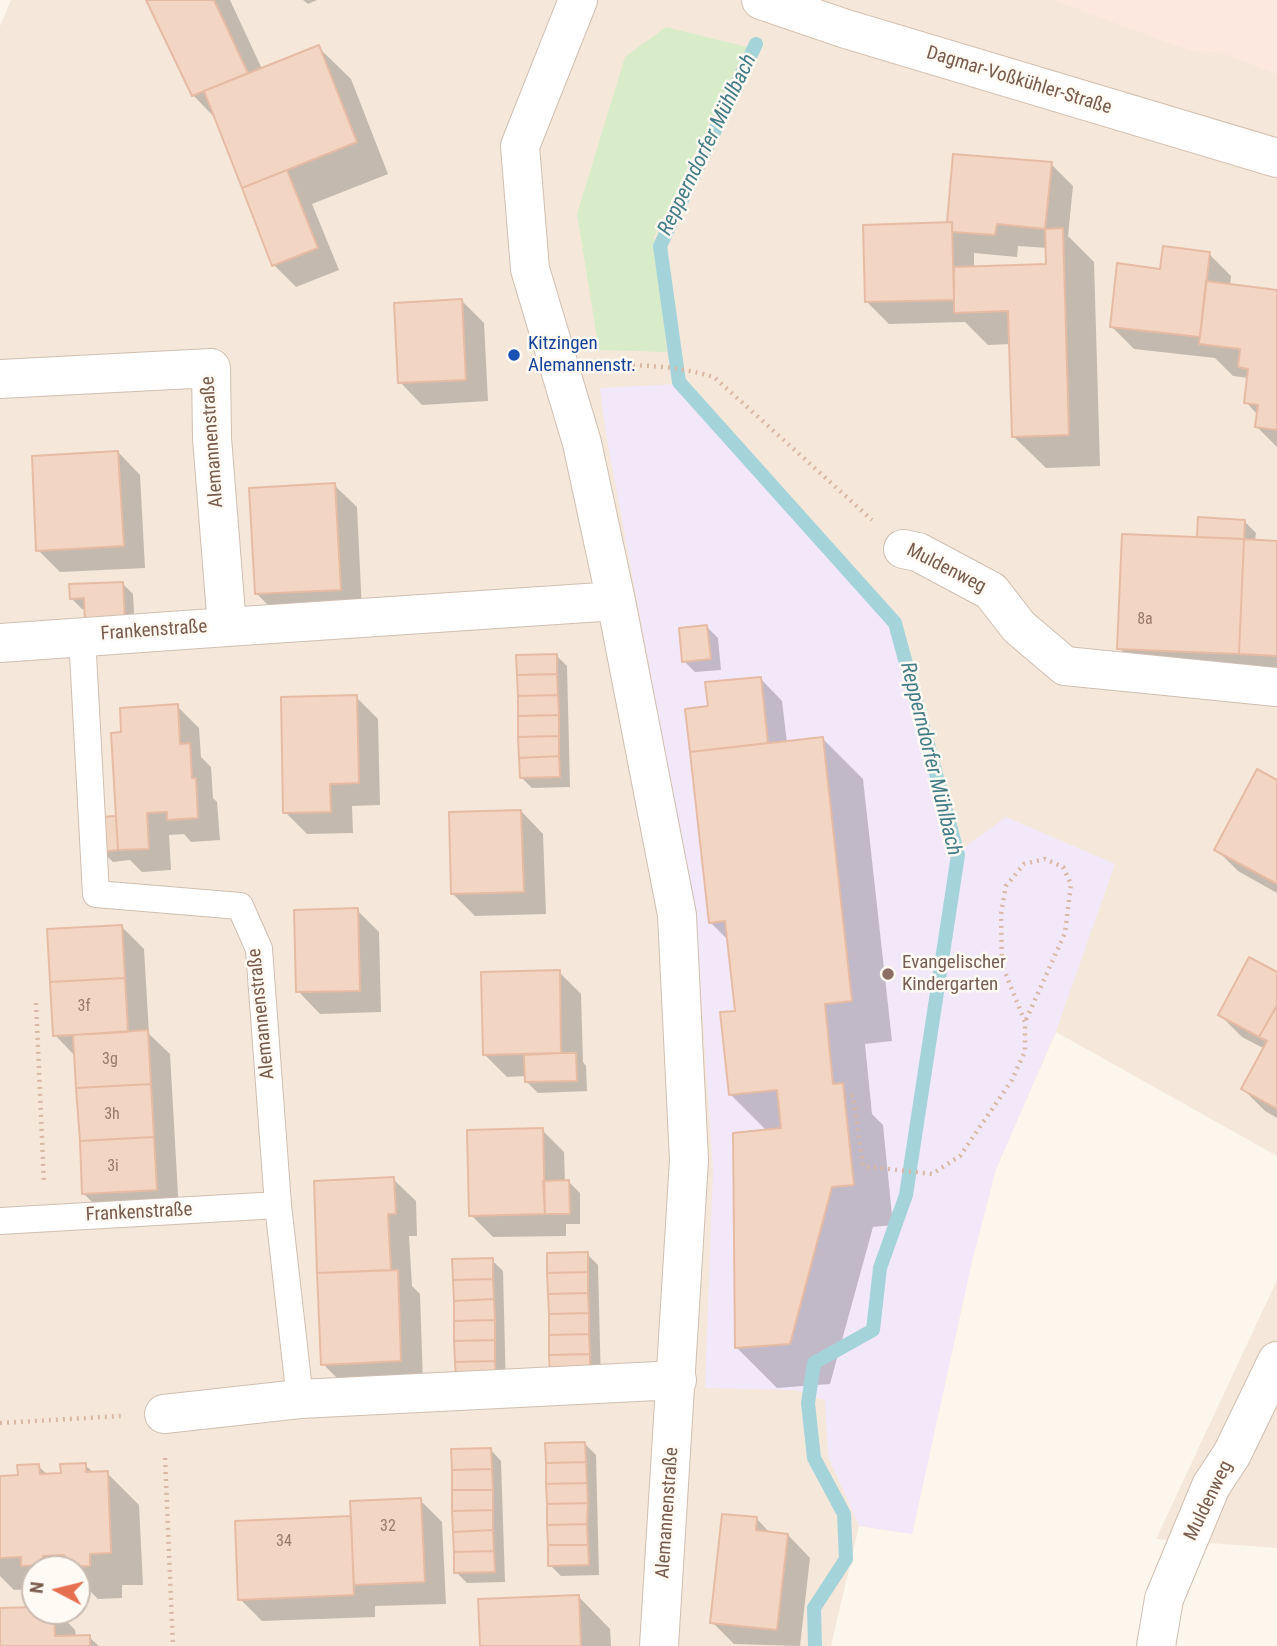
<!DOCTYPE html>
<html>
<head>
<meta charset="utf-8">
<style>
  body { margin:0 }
  #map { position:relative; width:1277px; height:1646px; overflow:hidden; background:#fdf6ec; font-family:"Roboto Condensed",sans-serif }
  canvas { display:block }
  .north { position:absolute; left:21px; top:1555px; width:70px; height:70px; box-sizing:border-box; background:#fffaf3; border:2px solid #cabbb1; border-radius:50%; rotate:277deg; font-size:19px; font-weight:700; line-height:28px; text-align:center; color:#7a5c4d }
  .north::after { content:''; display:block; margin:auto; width:24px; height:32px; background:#e76f51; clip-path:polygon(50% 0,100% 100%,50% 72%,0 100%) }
</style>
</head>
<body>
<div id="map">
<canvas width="1277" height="1646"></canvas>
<div class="north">N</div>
</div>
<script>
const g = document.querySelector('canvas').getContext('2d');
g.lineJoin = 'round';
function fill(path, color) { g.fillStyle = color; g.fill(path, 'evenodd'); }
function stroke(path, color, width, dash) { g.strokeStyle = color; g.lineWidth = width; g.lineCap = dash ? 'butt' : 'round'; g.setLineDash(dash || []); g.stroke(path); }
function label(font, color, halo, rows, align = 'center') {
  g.font = font + ' "Roboto Condensed",sans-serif'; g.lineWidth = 5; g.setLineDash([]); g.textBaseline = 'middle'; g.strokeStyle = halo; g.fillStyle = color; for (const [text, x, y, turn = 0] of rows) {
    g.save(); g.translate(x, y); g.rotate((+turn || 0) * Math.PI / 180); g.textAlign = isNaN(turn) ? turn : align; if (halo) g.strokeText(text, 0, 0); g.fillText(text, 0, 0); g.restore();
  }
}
fill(new Path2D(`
  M11,0H1277V1156L1056,1032L996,1169L972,1261L912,1534L859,1526L831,1646H0V26ZM35,1569H77V1611H35Z
  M1277,1280V1548L1156,1539Z`), '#f5e8da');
fill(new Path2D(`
  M1054,0H1277V74L1219,52L1191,51Z`), '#fde8e0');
fill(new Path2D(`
  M678,384L891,624L954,855L1006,817L1115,864L1056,1031L996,1169L972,1261L912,1534L859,1526L828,1456L825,1400L795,1390L705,1388L713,1170L696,918L606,434L600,388Z`), '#f3e8fa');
fill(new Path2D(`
  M666,27L747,47L654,237L667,352L599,350L577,214L625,57Z`), '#d8ecc9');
fill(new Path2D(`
  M148,0H230L262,69L318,47L351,79L388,174L312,204L339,270L296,287L274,265L216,119L193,95Z
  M303,0H317L308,4Z
  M955,156L1051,164L1073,186L1068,236L1094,262L1100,466L1046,468L1013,436L1010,344L988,345L965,322L889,324L867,302L949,224ZM1018,246L1048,248V266L974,268V253L1017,257Z
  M1209,254L1231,276L1230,286L1277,291V447L1257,427L1258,415L1246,402L1249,378L1233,376L1215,358L1134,349L1111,326L1162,270Z
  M462,301L484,323L488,401L422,405L400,382Z
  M118,452L140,475L145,568L60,572L38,550Z
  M334,485L357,507L362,611L279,616L256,593Z
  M1200,519L1245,522L1256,533L1255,541L1277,543V677L1151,680L1119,648L1199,539Z
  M122,583L133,594L135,631L86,609H82L71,598Z
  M707,627L718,638L721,670L695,672L684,661Z
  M556,655L567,666L570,787L532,788L521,777Z
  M760,678L782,701L787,743L823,739L863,779L892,1041L865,1044L872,1114L883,1125L893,1225L873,1227L830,1384L777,1388L736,1347L768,1132L731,1095L737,1013L729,941L710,922L687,710L710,708Z
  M356,697L378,719L380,805L352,806L353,833L307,834L285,812Z
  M177,706L199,728L201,757L211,767L213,798L217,802L220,840L191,842L184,834L169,835L171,870L142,872L130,860L113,862L102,851L118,818L123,734Z
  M1277,782V893L1238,871L1216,849Z
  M521,811L543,834L546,914L475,916L453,894Z
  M357,910L379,932L381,1012L320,1014L298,991Z
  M122,927L144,949L149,1034L170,1054L179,1212L106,1216L84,1194L76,1057L55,1035Z
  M559,972L581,994L583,1062L586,1066L587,1091L538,1093L527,1082V1076L507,1077L485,1055Z
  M1277,974V1118L1265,1111L1243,1089L1265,1049L1242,1037L1220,1015Z
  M542,1130L564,1152L565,1182H569L580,1193V1224H566V1236L493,1237L471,1215Z
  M393,1179L416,1201L417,1236H409L412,1286L420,1294L423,1383L345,1386L323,1364L316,1182Z
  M587,1254L598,1265L601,1385L563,1386Z
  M492,1260L503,1271L506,1392H469Z
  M585,1444L596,1455L599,1575L561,1576L550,1565Z
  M491,1450L501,1461L505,1582L467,1583L456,1572Z
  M85,1465L94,1473H107L139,1505L143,1585H122V1598L98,1599L86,1587H77V1569H35V1589L14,1590L0,1576V1477H19L38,1466L48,1475H62Z
  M420,1500L442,1522L446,1604L375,1606V1617L262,1621L240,1599L353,1518Z
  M757,1519L771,1534L788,1535L810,1558L800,1646L734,1644L712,1622Z
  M578,1596L610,1629L611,1646H481Z
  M35,1608V1611H57L75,1630L76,1637H89L99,1646H0V1610Z`), '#0003');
stroke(new Path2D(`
  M756,44L660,246L679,382L895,623L958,855L906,1195L880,1268L873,1330L814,1363L808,1403L814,1458L844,1514L846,1559L814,1608L815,1646`), '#a5d3da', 14);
const building = new Path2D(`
  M146,0H214L248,73L192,96Z
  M319,45L357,142L242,188L204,91Z
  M953,154L1052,162L1045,229L997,224L995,235L952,232V222H947Z
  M287,170L318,248L272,266L242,188Z
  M952,222L954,300L865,302L863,225Z
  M1063,228L1069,435L1012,437L1008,311L954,313V267L1046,264L1045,229Z
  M1163,246L1210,252L1200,337L1110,327L1117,263L1160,269Z
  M1206,281L1277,290V430L1255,427L1258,405L1244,403L1248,369L1238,367L1240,349L1199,344Z
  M462,299L466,380L398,383L394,303Z
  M118,451L124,546L36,551L32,456Z
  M335,483L341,590L255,594L249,488Z
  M1198,517L1245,520L1244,539L1197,537Z
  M1122,534L1244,539L1239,654L1117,649Z
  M1244,539L1277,541V656L1239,654Z
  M123,582L125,621L85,623L84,598L70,599L69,584Z
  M707,625L711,659L682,662L679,628Z
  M557,654V674L517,675L516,655Z
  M557,674L558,695L518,696L517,675Z
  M761,677L768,743L690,752L685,709L708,706L705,682Z
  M357,695L359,783L330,784L331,812L283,813L281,697Z
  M558,695L559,715L518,716V696Z
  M178,704L180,744L190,743L192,778H196L198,818L167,820V812L147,813L149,849L118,850L111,733L121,732L120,708Z
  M559,715V736L518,737V716Z
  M559,736V756L519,758L518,737Z
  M823,737L852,1001L825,1004L833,1084L843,1083L854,1185L832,1187L790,1344L735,1348L733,1133L781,1128L777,1090L729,1095L720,1012L735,1011L725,921L709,923L690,752Z
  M559,756L560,777L520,778L519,758Z
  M1257,769L1277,780V884L1214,850Z
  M521,810L524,892L451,894L449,812Z
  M116,816L118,850L100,852L98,817Z
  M358,908L360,991L296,992L294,910Z
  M122,925L125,978L50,982L47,929Z
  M1249,957L1277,972V1005L1259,1037L1218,1015Z
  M560,970L561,1053L483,1055L481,972Z
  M125,978L128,1032L53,1036L50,982Z
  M1277,1006V1109L1241,1089L1267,1041L1259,1037Z
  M148,1030L151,1084L76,1088L73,1035Z
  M561,1053H576L577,1081L525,1082L524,1055Z
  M151,1084L154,1137L80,1141L76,1088Z
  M543,1128L545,1214L469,1216L467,1130Z
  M154,1137L157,1190L82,1194L80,1141Z
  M394,1177L396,1214H388L391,1270L317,1273L314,1181Z
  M569,1180L570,1214H545L543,1181Z
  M588,1252V1272L547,1273V1253Z
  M493,1258V1279L453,1280L452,1259Z
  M398,1270L401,1361L321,1365L317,1273Z
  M588,1272V1293L548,1294L547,1273Z
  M493,1279L494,1299L454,1301L453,1280Z
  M588,1293L589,1313L549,1314L548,1294Z
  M494,1299L495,1320L454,1321V1301Z
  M589,1313V1334L549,1335V1314Z
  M495,1320V1340L454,1341V1321Z
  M589,1334L590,1354L549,1355V1335Z
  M495,1340V1361L455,1362L454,1341Z
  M590,1354V1375L550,1376L549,1355Z
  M495,1361L496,1381L456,1382L455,1362Z
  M585,1442L586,1462L546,1463L545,1443Z
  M491,1448L492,1469L452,1470L451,1449Z
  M586,1462L587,1483L546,1484V1463Z
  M86,1463V1472L108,1471L111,1553L90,1554V1566L64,1567V1555L43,1556L44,1565L21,1566V1557L0,1558V1476L18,1475L17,1465L39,1464L40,1474L61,1473L60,1464Z
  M492,1469L493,1490H452V1470Z
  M587,1483L588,1503L547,1504L546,1484Z
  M452,1490H493V1510L452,1511Z
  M421,1498L425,1582L354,1585L350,1501Z
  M588,1503L587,1524L547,1525V1504Z
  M493,1510V1530L453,1532L452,1511Z
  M722,1514L757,1517L756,1530L788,1534L777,1630L710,1623Z
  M351,1516L354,1595L238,1600L235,1521Z
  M587,1524L588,1545H548L547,1525Z
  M493,1530L494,1551L454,1552L453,1532Z
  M548,1545H588L589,1565L548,1566Z
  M494,1551L495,1572L454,1573V1552Z
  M579,1595L581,1646H480L478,1599Z
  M35,1607V1611H54L55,1636L90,1635V1646H0V1608Z`);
fill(building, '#f3d5c3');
stroke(building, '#e6bba3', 2);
const lane = new Path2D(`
  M82,636L96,894L240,906L259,949L278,1205L300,1399
  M0,1221L278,1205`);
const street = new Path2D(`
  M578,0L520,146L530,269L582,443L616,601L677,915L689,1160L659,1646
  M0,379L211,368L212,438L227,627L616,601
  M903,549L918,552L991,591L1019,627L1065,666L1277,687
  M0,643L227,627
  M164,1414L300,1399L677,1380
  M1156,1646L1164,1599L1211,1486L1232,1454L1277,1361`);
const secondary = new Path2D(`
  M761,0L846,29L1277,158`);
stroke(lane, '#d1beb0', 28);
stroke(street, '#d1beb0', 40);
stroke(secondary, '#d6c0b0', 40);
stroke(new Path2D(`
  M605,364C642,365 678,366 714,377L872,520
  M36,1003L44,1182
  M844,1097L853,1096L863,1166L932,1174L960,1156L1012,1080L1025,1051V1022L1002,965L1001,914L1006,886L1024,864L1045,859L1063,867L1071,884L1065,933L1025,1022
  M0,1423L121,1416
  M165,1458L173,1646`), '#d9b8a5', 4.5, [2, 5]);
stroke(lane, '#fff', 26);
stroke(street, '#fff', 38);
stroke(secondary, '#fff', 38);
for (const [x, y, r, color] of [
  [514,355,7,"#1a4fb4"],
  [888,974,7,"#8d6e63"]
]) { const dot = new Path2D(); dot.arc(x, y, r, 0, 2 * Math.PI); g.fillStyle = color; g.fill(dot); stroke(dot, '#fffaf3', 2.5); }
label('16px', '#987a6a', null, [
  ["8a",1145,620],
  ["3f",84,1007],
  ["3g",110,1060],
  ["3h",112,1115],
  ["3i",113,1167],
  ["32",388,1527],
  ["34",284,1542]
]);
label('19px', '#7a5c4d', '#fffaf3', [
  ["Dagmar-Voßkühler-Straße",1019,81,17],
  ["Alemannenstraße",213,442,-94],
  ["Muldenweg",946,569,27],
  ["Frankenstraße",154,631,-4],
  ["Alemannenstraße",262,1014,-96],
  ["Frankenstraße",139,1213,-3],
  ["Muldenweg",1209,1501,-64],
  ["Alemannenstraße",668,1513,-86]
]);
label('19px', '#164399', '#fffaf3', [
  ["Kitzingen",528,344],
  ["Alemannenstr.",528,366]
], 'left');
label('19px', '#785e54', '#fffaf3', [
  ["Evangelischer",902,963],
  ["Kindergarten",902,985]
], 'left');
label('italic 21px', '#437c86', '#fffaf3', [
  ["Repperndorfer Mühlbach",708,145,-64],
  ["Repperndorfer Mühlbach",930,759,76]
]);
</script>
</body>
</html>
